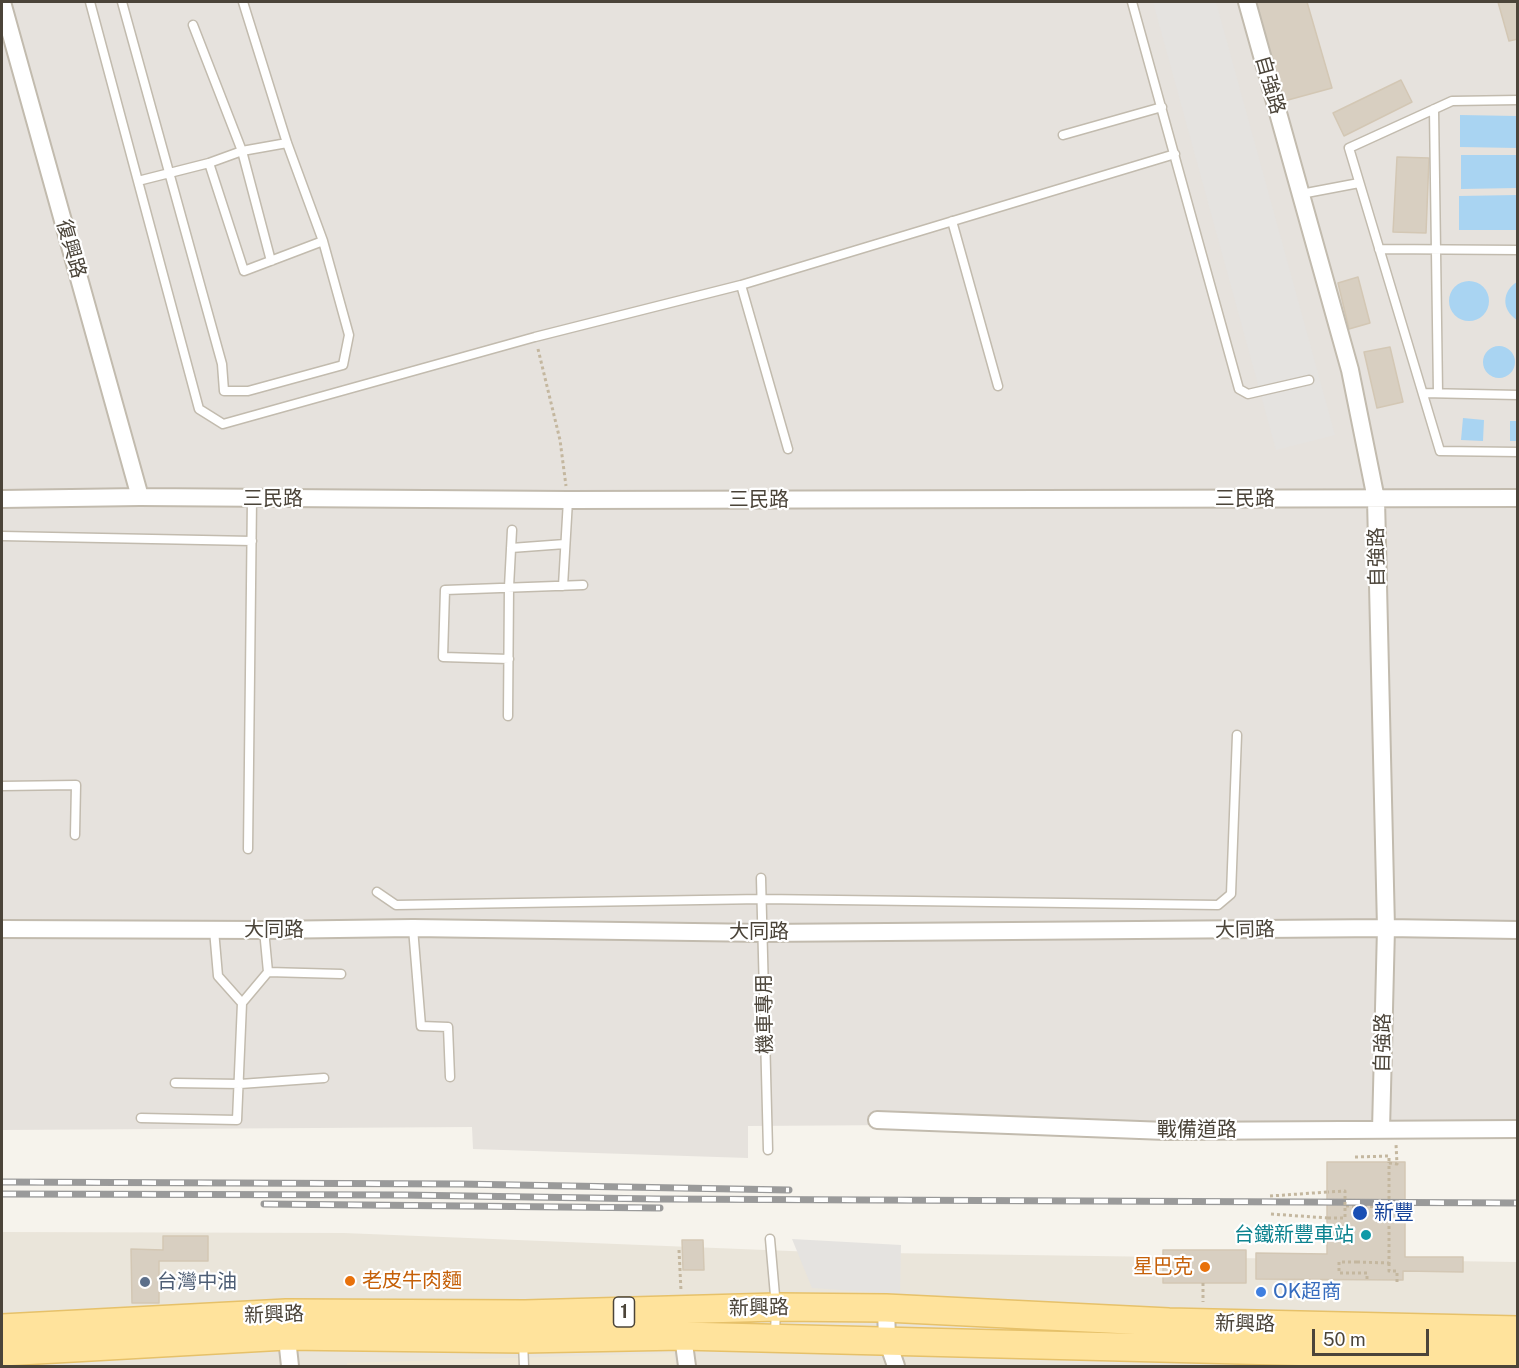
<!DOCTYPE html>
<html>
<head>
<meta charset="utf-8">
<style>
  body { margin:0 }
  #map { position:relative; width:1519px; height:1368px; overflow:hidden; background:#f6f3ec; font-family:"Public Sans",sans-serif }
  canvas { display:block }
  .frame { position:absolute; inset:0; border:3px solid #4b4439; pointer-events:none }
  .scale { position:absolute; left:1312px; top:1329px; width:117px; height:27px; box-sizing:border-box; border:3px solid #4b4439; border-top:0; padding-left:8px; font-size:18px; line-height:21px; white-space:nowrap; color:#4b4439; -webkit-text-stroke:4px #fff; paint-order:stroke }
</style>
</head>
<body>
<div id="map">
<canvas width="1519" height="1368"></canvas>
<div class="frame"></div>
<div class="scale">50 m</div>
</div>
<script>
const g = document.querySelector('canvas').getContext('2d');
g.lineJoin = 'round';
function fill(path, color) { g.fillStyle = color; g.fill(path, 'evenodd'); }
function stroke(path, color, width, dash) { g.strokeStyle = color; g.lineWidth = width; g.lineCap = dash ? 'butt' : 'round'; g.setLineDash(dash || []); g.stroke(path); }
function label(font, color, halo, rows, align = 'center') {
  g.font = font + ' "Public Sans","Noto Sans TC",sans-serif'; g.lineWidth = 4.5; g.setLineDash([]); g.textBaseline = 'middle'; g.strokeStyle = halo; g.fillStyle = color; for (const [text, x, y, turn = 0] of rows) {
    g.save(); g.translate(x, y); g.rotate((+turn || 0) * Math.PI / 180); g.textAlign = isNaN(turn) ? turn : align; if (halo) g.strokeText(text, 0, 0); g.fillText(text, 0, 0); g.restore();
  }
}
fill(new Path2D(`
  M2,1232L344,1233L815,1252L1517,1262V1366H2Z`), '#eae5da');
fill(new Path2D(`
  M2,2H1517V1121L748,1126V1158L473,1149L472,1127L2,1130Z`), '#e6e2dd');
fill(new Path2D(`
  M674,1353L676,1366H347V1363Z`), '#efe8d6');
fill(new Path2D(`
  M1153,2H1216L1335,435L1276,450Z
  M792,1239L901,1245L900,1294L812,1288Z`), '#e5e3e0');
fill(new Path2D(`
  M1460,115L1517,116V148L1460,147Z
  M1461,155H1517V188L1461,189Z
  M1517,195V230H1459V196Z
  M1449 301a20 20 0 1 1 40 0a20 20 0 1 1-40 0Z
  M1517,282V320C1501,310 1502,291 1517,282Z
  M1483 362a16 16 0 1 1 32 0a16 16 0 1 1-32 0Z
  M1463,418L1484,420L1483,441L1461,440Z
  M1510,421H1517V441H1510Z`), '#a9d4f2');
const building = new Path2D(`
  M1249,2H1307L1332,88L1277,103Z
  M1498,2H1518V39L1509,41Z
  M1401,80L1412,102L1344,136L1333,113Z
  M1397,157L1429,158L1426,233L1393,232Z
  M1358,277L1370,323L1349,329L1338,283Z
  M1390,347L1403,402L1377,408L1364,352Z
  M1327,1162H1405V1257H1463V1272L1403,1271V1280L1256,1279V1253L1327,1254Z
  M163,1236H208V1261H159V1303H132L131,1249L163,1250Z
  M682,1240H703L704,1270H683Z
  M1163,1250H1246V1283H1163Z`);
fill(building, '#d8cfc1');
stroke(building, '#d3c7b4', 1.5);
const service = new Path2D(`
  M90,2L199,409L223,424L535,337L741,285L1175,154
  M122,2L222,364L224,391H248L343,365L349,335L323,241L287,143L243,2
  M1132,2L1239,389L1248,394L1309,380
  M193,25L242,151L271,261
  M1518,100L1452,101L1349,148L1440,451L1518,452
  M1434,109L1438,393
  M1063,135L1162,107
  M209,163L244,271L323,241
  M138,181L209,163L242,151L287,143
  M1301,194L1359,183
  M952,221L998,386
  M1379,249L1518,250
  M741,285L788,449
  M1423,393L1518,395
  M2,536L252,541
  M511,548L565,544
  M563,586L568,500
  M509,659L443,657L445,590L583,585
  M508,716L509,587L512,530
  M2,786L76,785L75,835
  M248,849L252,498
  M761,878L768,1150
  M377,892L396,905L762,899L1218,905L1231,894L1237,735
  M413,928L421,1026L448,1027L450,1077
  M214,930L218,976L242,1003
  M268,972L341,974
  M175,1083L240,1084L324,1078
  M141,1118L237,1120L242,1003L268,972L264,930
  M770,1239L776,1307L775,1335
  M523,1342L524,1366`);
const minor = new Path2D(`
  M2,2L140,497
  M1247,2L1350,370L1376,499L1386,928L1381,1130
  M2,499L140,497L568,500L1518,498
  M2,929L264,930L413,928L763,933L1386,928L1518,930
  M877,1120L1166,1131L1518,1129
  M886,1308L887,1340L896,1366
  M286,1329L290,1366
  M682,1329L687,1366`);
const primary = new Path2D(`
  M2,1328L286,1313L525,1314L776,1307L886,1308L1169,1322L1518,1330
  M2,1352L286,1336L523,1339L682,1336L1518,1357`);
stroke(service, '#c2bbae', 11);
stroke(minor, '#c2bbae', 20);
stroke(primary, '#e6c16a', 30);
stroke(new Path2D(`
  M538,349L560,440L566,486
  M1355,1157L1389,1156V1162
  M1389,1163L1397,1164L1396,1144
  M1270,1196L1328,1192
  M1346,1206L1389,1207
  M1271,1214L1328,1218
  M679,1250L681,1291
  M1357,1262H1339V1273H1367V1281
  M1389,1263V1271H1397V1282
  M1203,1283V1302`), '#c4b79f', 3, [3, 3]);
stroke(service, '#fff', 8);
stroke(minor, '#fff', 16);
stroke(primary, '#ffe39c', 27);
const rail = new Path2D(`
  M2,1182L460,1184L789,1190
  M2,1194L404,1195L656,1199L1518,1203
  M264,1204L660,1208`);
stroke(rail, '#9a9a9a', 7);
stroke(rail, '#fff', 4.5, [14]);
stroke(new Path2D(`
  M1328,1218H1345V1191L1328,1192
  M1357,1262L1389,1263V1162`), '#c4b79f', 3, [3, 3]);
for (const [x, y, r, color] of [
  [1360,1213,8,"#1a4fb4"],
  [1366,1235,6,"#0f9aa8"],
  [1205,1267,6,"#e8710a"],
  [350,1281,6,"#e8710a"],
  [145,1282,6,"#5c6f8a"],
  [1261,1292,6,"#3f7fe0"]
]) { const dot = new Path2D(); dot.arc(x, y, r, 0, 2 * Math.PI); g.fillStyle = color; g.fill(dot); stroke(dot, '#fff', 2); }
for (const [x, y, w] of [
  [624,1312,21]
]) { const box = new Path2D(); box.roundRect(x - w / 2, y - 15, w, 30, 4.5); g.fillStyle = '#fff'; g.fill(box); stroke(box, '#4b4439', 1.5); }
label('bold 18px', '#4b4439', null, [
  ["1",624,1312]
]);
label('20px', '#4b4439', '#fff', [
  ["自強路",1270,85,74],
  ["復興路",71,249,74],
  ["三民路",273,499],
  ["三民路",1245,499],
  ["三民路",759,500],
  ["自強路",1377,557,-91],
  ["大同路",274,930],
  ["大同路",1245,930,-1],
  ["大同路",759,932],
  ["機車專用",765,1014,-91],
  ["自強路",1383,1043,-89],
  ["戰備道路",1197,1130],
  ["新興路",759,1308,-1],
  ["新興路",274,1315,-2],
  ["新興路",1245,1324,1]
]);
label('20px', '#164399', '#fff', [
  ["新豐",1374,1213]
], 'left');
label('20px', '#0d838f', '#fff', [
  ["台鐵新豐車站",1354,1235]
], 'right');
label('20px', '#c56008', '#fff', [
  ["星巴克",1193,1267],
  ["老皮牛肉麵",362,1281,"left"]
], 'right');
label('20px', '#4e5e75', '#fff', [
  ["台灣中油",157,1282]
], 'left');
label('20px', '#366cbe', '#fff', [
  ["OK超商",1273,1292]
], 'left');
</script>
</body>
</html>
